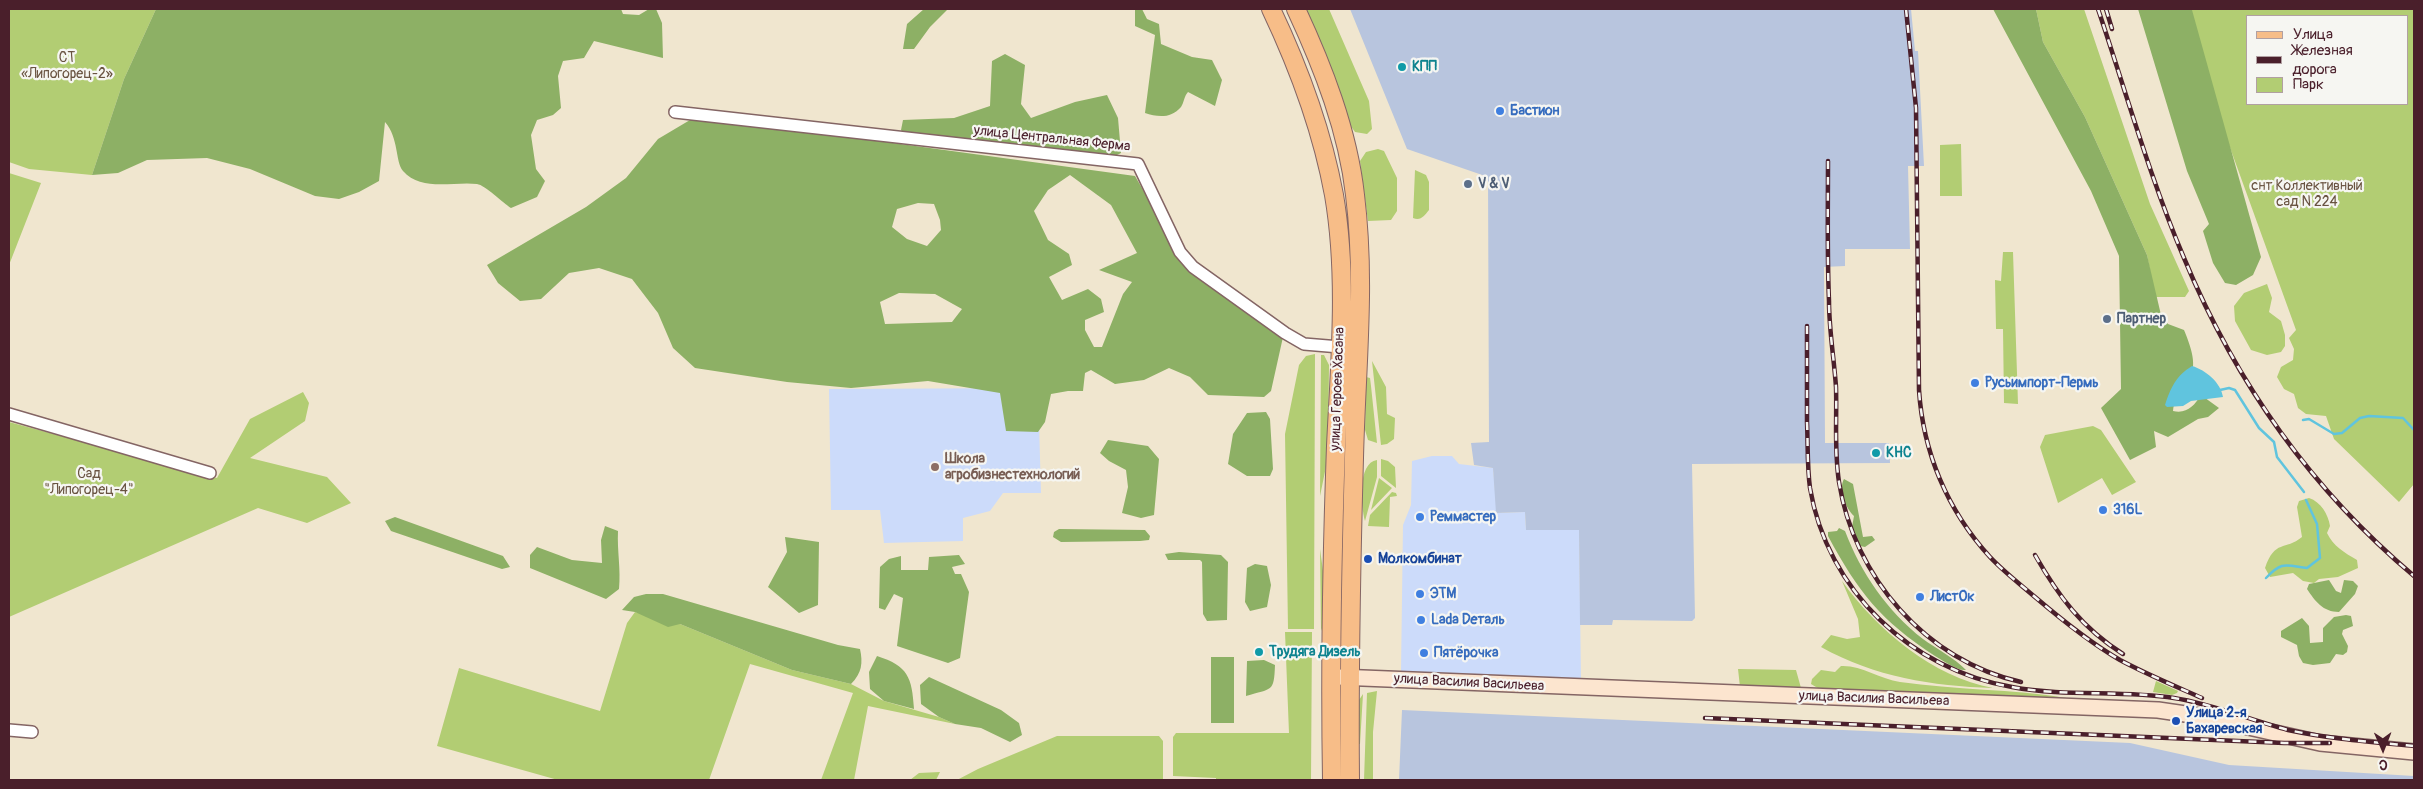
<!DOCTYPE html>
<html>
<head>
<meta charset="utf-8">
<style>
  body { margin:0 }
  #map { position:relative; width:2423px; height:789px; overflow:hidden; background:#f0e6cf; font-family:Pangolin,sans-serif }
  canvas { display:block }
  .frame { position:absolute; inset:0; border:10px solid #4a1f2b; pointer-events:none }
  .legend { position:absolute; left:2246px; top:15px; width:162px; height:90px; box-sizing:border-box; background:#f6f6f2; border:1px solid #b1a0a2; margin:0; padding:6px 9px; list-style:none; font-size:15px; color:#4a1f2b }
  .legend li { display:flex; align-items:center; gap:10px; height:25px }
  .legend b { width:25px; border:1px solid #b1a0a2 }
  .north { position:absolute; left:2358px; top:724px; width:50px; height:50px; -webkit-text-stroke:4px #f6f6f2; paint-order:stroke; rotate:179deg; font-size:14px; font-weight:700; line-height:20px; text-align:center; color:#4a1f2b }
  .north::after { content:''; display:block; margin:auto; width:18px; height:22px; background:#4a1f2b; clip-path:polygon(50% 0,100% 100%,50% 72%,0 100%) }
</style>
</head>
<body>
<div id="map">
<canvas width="2423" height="789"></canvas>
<div class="frame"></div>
<ul class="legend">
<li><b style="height:6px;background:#f7bd88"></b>Улица</li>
<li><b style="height:6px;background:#4a1f2b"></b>Железная дорога</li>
<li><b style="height:14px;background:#b2cd73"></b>Парк</li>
</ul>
<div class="north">С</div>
</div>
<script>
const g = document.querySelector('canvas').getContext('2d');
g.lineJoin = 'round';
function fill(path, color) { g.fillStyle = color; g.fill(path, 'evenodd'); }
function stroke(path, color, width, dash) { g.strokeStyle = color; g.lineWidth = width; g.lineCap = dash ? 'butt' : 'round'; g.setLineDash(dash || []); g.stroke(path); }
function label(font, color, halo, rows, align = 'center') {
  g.font = font + ' Pangolin,sans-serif'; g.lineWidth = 4.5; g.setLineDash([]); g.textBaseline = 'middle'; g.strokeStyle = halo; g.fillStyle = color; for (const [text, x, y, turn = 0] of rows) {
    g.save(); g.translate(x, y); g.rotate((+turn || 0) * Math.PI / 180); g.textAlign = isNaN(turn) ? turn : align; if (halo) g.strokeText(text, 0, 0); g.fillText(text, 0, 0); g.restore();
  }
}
fill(new Path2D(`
  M1038,388L1041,493H1003L990,511L963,518V541L884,543L880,510H831L829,389Z
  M1432,456H1452L1459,464L1493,468L1497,513L1525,512L1526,530L1579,529L1581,681L1401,671L1403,525L1411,505L1412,461Z`), '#ccdbfa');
fill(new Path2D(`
  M1350,9H1911L1915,51H1918L1924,166H1908L1910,249H1845V266L1824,267L1825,443H1889L1890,463L1692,464L1695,618L1692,621L1613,620L1612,625H1580L1579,530H1526L1525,512L1496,513L1493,468L1474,465L1471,443L1489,442L1488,177L1407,149Z
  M1402,710L2130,743L2229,765L2414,776V780H1399Z`), '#b8c5de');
fill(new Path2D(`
  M9,9H156L124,79L92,175L29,169L9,162Z
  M1303,9H1329L1369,101L1372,129L1367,134L1355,132L1350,125Z
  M2036,9H2084L2150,204L2189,291L2185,297H2155L2147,255L2085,117L2043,42Z
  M2190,9H2414V484L2399,502L2334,439L2326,416L2306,414L2298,408L2294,394L2284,389L2277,377L2281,367L2293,360L2294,349L2289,338L2296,330L2228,142ZM2247,16H2407V104H2247Z
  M1961,144L1962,196H1940V145Z
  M1378,149L1384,151L1397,178V211L1391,220L1368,221L1360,161L1366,152Z
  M1415,170L1426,175L1429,182V210C1424,216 1421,221 1413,218Z
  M9,173L41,183L9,265Z
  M2003,252H2013L2018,404L2004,403L2003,329H1996L1995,280L2001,281Z
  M2267,284L2272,298L2269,312L2281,321L2285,335V346L2281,352L2267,355L2251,350L2235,321L2234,306L2244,293Z
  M1315,354L1314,629H1288L1285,434L1299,365L1306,356Z
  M1321,355H1324L1329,365L1328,457L1320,496Z
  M1372,361L1386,387L1387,414L1395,418L1394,439L1387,444L1381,445Z
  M1366,377L1370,378L1371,386L1377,443L1368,440L1365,430Z
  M303,392L309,403L305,421L250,458L327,477L351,503L307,523L258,508L9,617V422L217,478L250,419Z
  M1345,423H1347L1342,633L1340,632Z
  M2093,426L2101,430L2136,482L2112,495L2102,478L2058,503L2040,447L2045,435Z
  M1381,459L1388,461L1395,467L1396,488L1381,476Z
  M1377,460V477L1365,521C1361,506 1357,463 1377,460Z
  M1379,478L1392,488L1371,510Z
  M1392,492L1396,493L1397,496L1390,497L1389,527L1368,526L1370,515Z
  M2309,498C2321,502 2328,514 2330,526L2327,533C2333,546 2345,553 2357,560L2358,568L2338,577L2319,579L2314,583L2303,581L2293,573L2270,577L2265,568C2275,539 2285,551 2302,537L2297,507L2299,501Z
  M1320,549L1324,578L1323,625L1321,631Z
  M1842,581C1877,630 1933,677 1993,688C1932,686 1875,677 1821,647L1831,635L1847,639L1860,637L1858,619Z
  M635,612L680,624L792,670L851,684L884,701L939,717L955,724L868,706L854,780H821L853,693L750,664L709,780H558L437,746L459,668L600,711L627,623Z
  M1285,632H1312L1311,780H1216V778L1173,776V737L1176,733H1289Z
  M1841,666C1861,665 1880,679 1900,682C1955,690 2012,689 2067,698L1821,690L1811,684L1812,679L1821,670L1835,672Z
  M1738,669L1796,670L1801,688L1795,690L1740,687Z
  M2156,681L2178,691L2177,693L2172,695L2153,692Z
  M1377,691L1373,732V780H1364L1367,693Z
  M1363,694L1360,744H1359V700Z
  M1057,736H1159L1163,741V780H957L978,769Z
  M940,772L936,780H910L919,773Z`), '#b2cd73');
fill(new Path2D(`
  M156,9H621L623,14L639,15L649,9H656L662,23L663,58L594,41L584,58L563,61L558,76L561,108L553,115L537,120L531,135L536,169L545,181L537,197L511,208C503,203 485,185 477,184C454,181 421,192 403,171C395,161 399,138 385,122L379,181L359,192L339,199L315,196L250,169L207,158L147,160L118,173L92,175L124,79Z
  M924,9H948L930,27L914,49H903L907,24Z
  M1135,9H1142L1147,19L1159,24L1161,44L1192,57L1212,60L1222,80L1215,106L1188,92C1184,96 1184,103 1181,107C1171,119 1157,117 1145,113L1155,35L1135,26Z
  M1993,9H2036L2043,42L2085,117L2147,255L2161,315L2168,324L2184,330C2189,342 2196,360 2192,372C2186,388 2175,393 2173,411C2187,414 2194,406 2201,395L2219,408L2208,417L2198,419L2168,437L2154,431L2156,447L2130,460L2101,408L2121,389L2119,256L2091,191Z
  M2138,9L2192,10L2261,257L2253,275L2236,285L2225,283L2213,263L2203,231L2209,224L2187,171Z
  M1005,54L1025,65L1021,104L1031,118L1075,102L1107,95L1118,118L1121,153L1111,158L904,135L901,130L903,120L954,118L990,106L992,61Z
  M690,120L776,127L1135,176L1164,226L1192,267L1283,337L1271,391L1264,397L1208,395L1190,377L1169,368L1144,380L1115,384L1091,370L1085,373L1083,391H1068L1051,394L1045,422L1038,432L1006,431L1000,393L928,381L851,388L787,382L695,368L673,348L658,313L632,279L599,268L569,273L541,299L520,301L498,283L487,265L586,207L626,178L658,139ZM1070,175L1111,205L1137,253L1099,270L1132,282L1123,294L1102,347H1094L1085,330V320L1104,312L1101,299L1088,289L1062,300L1049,277L1072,265L1069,254L1048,240L1034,211L1048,190ZM918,203L934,204L940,220L941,230L927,246L907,239L892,227L897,209ZM899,293L935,294L962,309L952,322L885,324L880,302Z
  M1266,412L1270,419L1273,469L1270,476H1247L1228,464L1233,434L1247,413Z
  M1108,440L1148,446L1159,459L1154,515L1141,518L1122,513L1128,487L1126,470L1109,461L1100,453Z
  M1844,479L1853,484L1863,537L1872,536L1875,540L1865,547L1860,546L1852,527L1854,516C1846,509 1838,489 1844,479Z
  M395,517L503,556L510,567L502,569L391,531L385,521Z
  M605,526L618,531C617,551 621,569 619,589L606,599L530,568V555L537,547L572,560L602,563L601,540Z
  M1839,528L1845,531C1861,573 1887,611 1923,639C1935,648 1956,659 1966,670C1957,671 1944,661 1935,656C1881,621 1858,592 1828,536V532L1837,531Z
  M1059,529L1145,530L1150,536L1149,540L1140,541L1061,542L1053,537L1054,532Z
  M785,537L819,542L818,605L799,613L768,587L787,552Z
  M1179,552L1221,555L1228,562L1227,620L1207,621L1203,614L1202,562L1200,560H1168L1165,554Z
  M959,555L965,564L952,567L955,574H961L969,592L960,658L948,663L897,646L903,598L894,594L885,610L879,608L880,567L889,559L901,556V570H928L929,557Z
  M1255,564L1267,566L1271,585L1267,607L1250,611L1245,602L1247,568Z
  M2329,580L2336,591L2341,593L2344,580L2353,581L2358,586L2355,594L2339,612C2323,612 2315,601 2307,589L2309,584Z
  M646,594H663L838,645L860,649C863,663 862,673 851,684L792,670L680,624L668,627L635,612L622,610L634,597Z
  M2346,615L2351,616L2353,626L2343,630L2342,634L2348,646L2347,652L2343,655L2336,654L2330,663L2313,665L2303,663L2299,656L2297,645L2281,637V631L2302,618L2309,626L2310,643L2323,642V628L2334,617Z
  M877,656C908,666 912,677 914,709L884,701L870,689L869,672Z
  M1211,657H1234V723H1211Z
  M1264,660L1275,665C1274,693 1272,688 1246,696L1247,661Z
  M929,677L1001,710L1019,723L1022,735L1010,742L981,728L955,724L939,717L921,704L920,685Z`), '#8db065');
fill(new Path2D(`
  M2192,366C2206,370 2221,383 2223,397L2191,401L2183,406L2167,407L2165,405C2171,387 2176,376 2192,366Z`), '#60c4de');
stroke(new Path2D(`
  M2220,390L2229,388L2235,390L2259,428L2274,442L2277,457L2304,492
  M2303,420L2309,419L2334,434L2342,433L2360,418L2369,416L2403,418L2414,430
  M2266,578C2282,561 2285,565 2307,568L2320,558L2317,524L2306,500`), '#60c4de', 2.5);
const minor = new Path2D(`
  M675,112L1138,164L1180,252L1193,267L1285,333L1304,344L1340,347
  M9,414L210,473
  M9,730L32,732`);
const secondary = new Path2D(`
  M1338,677L2158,710L2199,716L2320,743L2414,752`);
const primary = new Path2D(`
  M1271,9C1299,68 1322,130 1334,195C1348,277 1340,363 1336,446C1332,557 1330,669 1332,780
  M1296,9C1323,67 1348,131 1355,195C1366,283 1356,370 1354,458C1351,566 1349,673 1350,780`);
stroke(minor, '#846564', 14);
stroke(secondary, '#846564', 18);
stroke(primary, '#846564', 20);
stroke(minor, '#fff', 11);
stroke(secondary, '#fce5cf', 15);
stroke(primary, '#f7bd88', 18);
const rail = new Path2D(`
  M1906,9L1916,108L1919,390C1923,452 1947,510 1990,557C2004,572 2020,584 2035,597C2062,620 2089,642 2120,660C2146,674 2175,686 2202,698
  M2098,9C2126,92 2150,178 2184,258C2235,381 2312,490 2414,576
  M2106,9L2112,29
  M1828,161C1828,207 1827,254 1829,301C1829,330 1834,358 1836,387C1837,419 1834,450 1839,482C1854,577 1926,661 2021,682
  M1807,326C1807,358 1807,390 1807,422C1808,444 1807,466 1810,488C1827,590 1911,670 2012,687C2066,697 2121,690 2174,698C2213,704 2250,720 2288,730C2330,739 2372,742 2414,746
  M2035,555C2059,597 2082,628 2123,654
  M1705,718L2284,743H2330`);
stroke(rail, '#4a1f2b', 4.5);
stroke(rail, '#f6f6f2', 2.5, [8]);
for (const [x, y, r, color] of [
  [1402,67,5,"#0f9aa8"],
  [1500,111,5,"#3f7fe0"],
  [1468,184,5,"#5c6f8a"],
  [2107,319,5,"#5c6f8a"],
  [1975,383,5,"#3f7fe0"],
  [1876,453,5,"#0f9aa8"],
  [935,467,5,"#8d6e63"],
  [2103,510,5,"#3f7fe0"],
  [1420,517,5,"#3f7fe0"],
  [1368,559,5,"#1a4fb4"],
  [1420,594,5,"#3f7fe0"],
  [1920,597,5,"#3f7fe0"],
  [1421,620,5,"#3f7fe0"],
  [1259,652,5,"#0f9aa8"],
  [1424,653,5,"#3f7fe0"],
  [2176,721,5,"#1a4fb4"]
]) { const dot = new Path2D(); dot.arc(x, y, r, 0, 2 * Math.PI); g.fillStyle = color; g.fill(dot); stroke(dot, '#f6f6f2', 2); }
label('14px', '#695341', '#f6f6f2', [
  ["СТ",67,58],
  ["«Липогорец-2»",67,74],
  ["снт Коллективный",2307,186],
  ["сад N 224",2307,202],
  ["Сад",89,474],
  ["\"Липогорец-4\"",89,490]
]);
label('bold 14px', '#0d838f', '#f6f6f2', [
  ["КПП",1412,67],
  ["КНС",1886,453],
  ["Трудяга Дизель",1269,652]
], 'left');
label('bold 14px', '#366cbe', '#f6f6f2', [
  ["Бастион",1510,111],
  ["Русьимпорт-Пермь",1985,383],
  ["316L",2113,510],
  ["Реммастер",1430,517],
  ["ЭТМ",1430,594],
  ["ЛистОк",1930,597],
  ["Lada Dеталь",1431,620],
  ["Пятёрочка",1434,653]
], 'left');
label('14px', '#4a1f2b', '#f6f6f2', [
  ["улица Центральная Ферма",1052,139,6],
  ["улица Героев Хасана",1338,389,-88],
  ["улица Василия Васильева",1469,683,3],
  ["улица Василия Васильева",1874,699,2]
]);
label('bold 14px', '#4e5e75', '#f6f6f2', [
  ["V & V",1478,184],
  ["Партнер",2117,319]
], 'left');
label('bold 14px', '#785e54', '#f6f6f2', [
  ["Школа",945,459],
  ["агробизнестехнологий",945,475]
], 'left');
label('bold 14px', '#164399', '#f6f6f2', [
  ["Молкомбинат",1378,559],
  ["Улица 2-я",2186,713],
  ["Бахаревская",2186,729]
], 'left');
</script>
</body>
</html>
